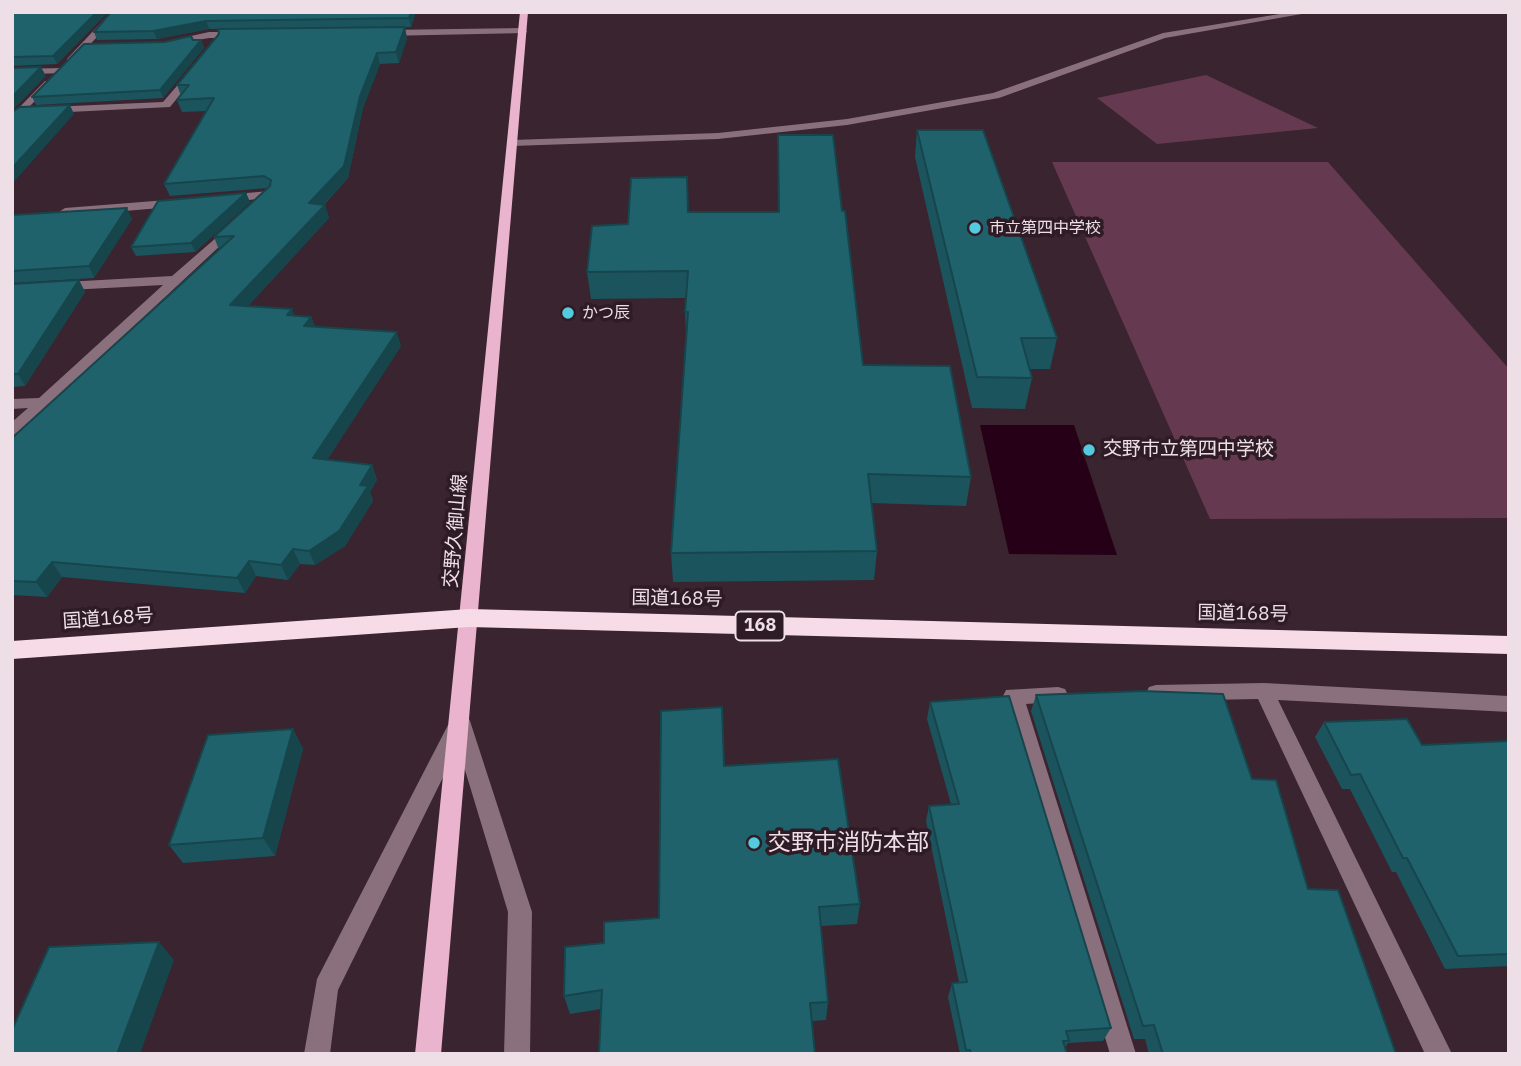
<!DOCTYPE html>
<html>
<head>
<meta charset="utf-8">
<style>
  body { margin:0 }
  #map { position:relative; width:1521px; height:1066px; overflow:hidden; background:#39242f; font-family:"IBM Plex Sans",sans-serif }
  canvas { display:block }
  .frame { position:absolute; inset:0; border:14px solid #eddfe5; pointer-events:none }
</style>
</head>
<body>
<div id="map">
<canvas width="1521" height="1066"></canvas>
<div class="frame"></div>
</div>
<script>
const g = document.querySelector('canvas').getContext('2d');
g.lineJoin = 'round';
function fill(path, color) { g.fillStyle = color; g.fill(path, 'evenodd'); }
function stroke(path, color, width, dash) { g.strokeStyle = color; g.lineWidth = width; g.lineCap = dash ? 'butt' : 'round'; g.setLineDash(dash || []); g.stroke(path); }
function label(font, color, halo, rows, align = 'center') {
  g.font = font + ' "IBM Plex Sans","Noto Sans JP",sans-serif'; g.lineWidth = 7; g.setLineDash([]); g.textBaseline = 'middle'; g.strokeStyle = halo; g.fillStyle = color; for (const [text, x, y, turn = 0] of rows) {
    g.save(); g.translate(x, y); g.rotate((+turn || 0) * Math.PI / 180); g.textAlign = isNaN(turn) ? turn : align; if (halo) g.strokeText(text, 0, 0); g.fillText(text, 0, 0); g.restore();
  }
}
fill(new Path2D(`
  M1206,75L1318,128L1157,144L1097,98Z
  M1052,162H1328L1509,369V518L1210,519Z`), '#653a50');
fill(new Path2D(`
  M980,425H1074L1117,555L1009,554Z`), '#260016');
fill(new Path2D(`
  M111,12H120L73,63H67V59Z
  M1292,12H1313L1165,38L999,98L847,125L718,139L512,146L507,143L512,140L718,133L847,119L993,93L1163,33Z
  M523,28L527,31L526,33L385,36L381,33L385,30Z
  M209,32H242L246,35L242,38H209L169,45L164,42Z
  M64,68V72L61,73L12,75V69Z
  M189,72L197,74L170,107L49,113L44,110L49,107L163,102Z
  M45,81L53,83L12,124V115Z
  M269,191L273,193V197L225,203L219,199L225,195Z
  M180,199L184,200V206L65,216L59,212L65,208Z
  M232,224L236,225V231L18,434L12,436V422L28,408L12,409V399L39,398L163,285L12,293V285L172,276Z
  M1264,683L1509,696V712L1278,700L1452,1054H1425L1258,699L1156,701L1149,699L1146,693L1149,687L1156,685Z
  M1058,687L1065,689L1068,695L1065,701L1026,704L1136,1054H1110L1003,696L1006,690Z
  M460,712L467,715L470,721L532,912L530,1054H504L508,912L458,747L338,990L330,1054H304L317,979L448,725L451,724L453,715Z`), '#8a707c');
fill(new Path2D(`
  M520,12H528L441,1054H415Z`), '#eab4ce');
fill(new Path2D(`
  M469,609L1509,636V654L469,627L12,659V641Z`), '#f7dce8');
fill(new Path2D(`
  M12,12H108L57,64L12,66Z
  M111,12H416L411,27L209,29L157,39L97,40L94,32Z
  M407,38L399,63L380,64L363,108L348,178L324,205H325L329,218L248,306L294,316L311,317L315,327L401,346L327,460L372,465L377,480L370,492L373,501L345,546L315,565L300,564L288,580L256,576L245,593L62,577L47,597L12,595V438L219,250L214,237L268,188L170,196L164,184L207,111L182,112L177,100L181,96L177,85Z
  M193,40H201L204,48L163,98L36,105L32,97L165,42Z
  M917,130L1057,338L1050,369H1029L1032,378L1025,409L972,408L915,157Z
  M778,135L842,211L863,365L971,477L966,506L871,503L877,551L874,580L673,582L671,553L686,334L685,312L686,298L591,299L587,272L628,224L689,212H778Z
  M246,193L250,202L195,252L136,256L131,247Z
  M12,215L132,219L94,278L12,283Z
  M79,280L85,292L25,386L12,387V284Z
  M1036,695L1252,779L1308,889L1396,1054H1149L1145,1039H1134L1031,711Z
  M930,702L1111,1028L1103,1041L1068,1043L1065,1048L1067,1054H960L948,997L952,983L959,982L926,821L929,806L951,804L927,719Z
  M1324,722L1422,745L1509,741V966L1445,969L1396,872H1392L1350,789H1342L1315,737Z
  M293,729L303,749L275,856L183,863L169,845Z
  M724,766L860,904L857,924L821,926L828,1002L826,1020L812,1021L601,1009L570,1014L564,996L604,943L659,918Z`), '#1c545d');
fill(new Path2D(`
  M97,12H108L57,64L53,56Z
  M411,12H416L411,27L409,18Z
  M206,21L209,29L157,39L153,31Z
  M405,27L407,38L399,63L396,52Z
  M201,40L204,48L163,98L160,90Z
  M377,53L380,64L363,108L348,178L313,216L309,203Z
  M41,67L46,76L12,111V97Z
  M70,105L74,114L12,184V168Z
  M246,193L250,202L195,252L191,243Z
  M325,205L329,218L236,319L230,305Z
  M127,208L132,219L94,278L89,266Z
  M79,280L85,292L25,386L18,374Z
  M292,309L297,323L287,315Z
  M311,317L316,331L304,326Z
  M397,332L401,346L319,473L313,458Z
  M372,465L377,480L370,492L373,501L345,546L315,565L309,551Z
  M293,549L300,564L288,580L281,565Z
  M249,561L256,576L245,593L237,578Z
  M52,562L62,577L47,597L36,582Z
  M293,729L303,749L275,856L263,838Z
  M159,942L174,960L140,1054H117Z`), '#16454c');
const building = new Path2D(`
  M12,12H97L53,56L12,57Z
  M111,12H411L409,18L206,21L153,31L94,32Z
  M405,27L396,52L377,53L360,96L344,166L309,203L325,205L230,305L292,309L287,315L311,317L304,326L397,332L313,458L372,465L360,485L368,486L339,531L309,551L293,549L281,565L249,561L237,578L52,562L36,582L12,581V438L234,236L214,237L270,186L271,180L264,176L164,184L214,98L177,100L189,85H177L219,34L218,29Z
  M191,36L193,40H201L160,90L32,97L84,44L165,42Z
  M41,67L12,97V68Z
  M70,105L12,168V112L20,107Z
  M917,130H983L1057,338H1021L1032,378L977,377Z
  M778,135H833L842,211H845L863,365L950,366L971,477L868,474L877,551L671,553L688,312H685L688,271L587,272L592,226L628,224L631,178L687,177L688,212H779Z
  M246,193L191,243L131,247L158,201Z
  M127,208L89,266L12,271V215Z
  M79,280L18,374H12V284Z
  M1142,691L1223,694L1252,779L1276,780L1308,889L1338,890L1396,1054H1163L1154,1025L1143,1026L1036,695Z
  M1009,696L1111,1028L1066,1031L1069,1041H1063L1067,1054H971L970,1050H966L952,983L967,982L929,806L959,804L930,702Z
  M722,707L724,766L838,759L860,904L819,907L828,1002L810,1003L815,1054H599L602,990L564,996L565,947L604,943V922L659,918L661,711Z
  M1407,719L1422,745L1509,741V954L1458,956L1407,858H1403L1360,774L1351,775L1324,722Z
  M293,729L263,838L169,845L208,735Z
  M159,942L117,1054H12V1030L49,947Z`);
fill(building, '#20626c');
stroke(building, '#16454c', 2);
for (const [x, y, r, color] of [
  [975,228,7,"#54cade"],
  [568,313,7,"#54cade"],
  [1089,450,7,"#54cade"],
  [754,843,7,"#54cade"]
]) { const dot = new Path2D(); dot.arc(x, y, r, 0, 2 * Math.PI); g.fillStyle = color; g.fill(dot); stroke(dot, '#2f1b25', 2.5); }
label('16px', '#eddfe5', '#2f1b25', [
  ["市立第四中学校",989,228],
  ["かつ辰",582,313]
], 'left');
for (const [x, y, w] of [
  [760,626,49]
]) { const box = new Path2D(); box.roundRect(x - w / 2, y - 14.5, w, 29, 5); g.fillStyle = '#2f1b25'; g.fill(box); stroke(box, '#eddfe5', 2); }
label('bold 18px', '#eddfe5', null, [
  ["168",760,626]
]);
label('19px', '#eddfe5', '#2f1b25', [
  ["交野市立第四中学校",1103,450]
], 'left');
label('19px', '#eddfe5', '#2f1b25', [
  ["交野久御山線",456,531,-85],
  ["国道168号",677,599,1],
  ["国道168号",1243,614,1],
  ["国道168号",108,619,-4]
]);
label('23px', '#eddfe5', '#2f1b25', [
  ["交野市消防本部",768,843]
], 'left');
</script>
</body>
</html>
